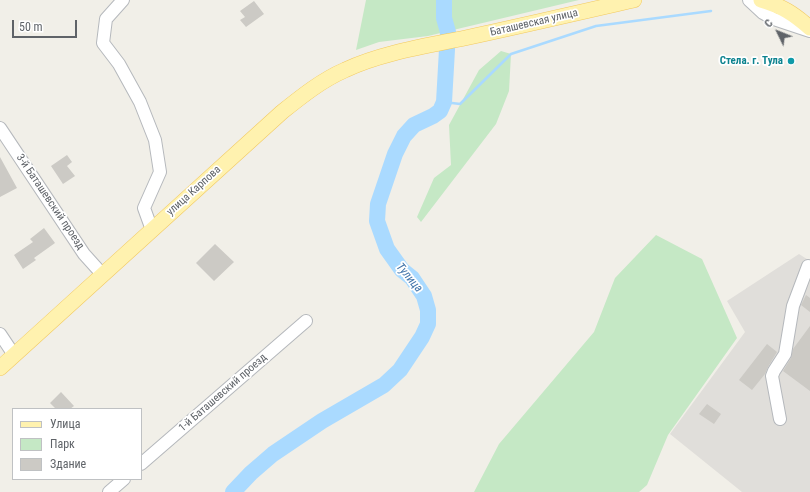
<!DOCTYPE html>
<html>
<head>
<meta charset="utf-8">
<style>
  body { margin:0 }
  #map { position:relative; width:810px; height:492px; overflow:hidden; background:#f1efe8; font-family:"Roboto Condensed",sans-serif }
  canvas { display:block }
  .legend { position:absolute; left:12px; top:408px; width:130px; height:72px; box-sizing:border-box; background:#fff; border:1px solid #bfc1c3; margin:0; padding:5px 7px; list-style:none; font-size:12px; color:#5f6368 }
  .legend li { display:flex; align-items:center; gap:8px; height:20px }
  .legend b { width:20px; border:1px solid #bfc1c3 }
  .north { position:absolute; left:758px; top:12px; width:40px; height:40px; -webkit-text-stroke:3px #fff; paint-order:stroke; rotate:313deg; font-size:11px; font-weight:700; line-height:16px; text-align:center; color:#5f6368 }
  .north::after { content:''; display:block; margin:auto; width:14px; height:18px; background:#5f6368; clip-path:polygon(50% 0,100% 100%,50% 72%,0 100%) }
  .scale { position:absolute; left:12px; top:20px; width:65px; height:18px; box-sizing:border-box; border:2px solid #5f6368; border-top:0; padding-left:5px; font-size:12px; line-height:14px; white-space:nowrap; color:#5f6368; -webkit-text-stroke:3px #fff; paint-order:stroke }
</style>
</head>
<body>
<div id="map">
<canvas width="810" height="492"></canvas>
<ul class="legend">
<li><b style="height:5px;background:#fff2af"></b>Улица</li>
<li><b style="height:11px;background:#c5e8c5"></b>Парк</li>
<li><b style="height:11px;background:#cccac5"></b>Здание</li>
</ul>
<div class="north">С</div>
<div class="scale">50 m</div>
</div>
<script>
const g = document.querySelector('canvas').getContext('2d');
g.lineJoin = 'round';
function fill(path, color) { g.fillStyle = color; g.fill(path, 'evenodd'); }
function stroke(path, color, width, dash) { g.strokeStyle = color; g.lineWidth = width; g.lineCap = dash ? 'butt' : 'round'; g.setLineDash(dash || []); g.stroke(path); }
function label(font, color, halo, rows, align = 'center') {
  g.font = font + ' "Roboto Condensed",sans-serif'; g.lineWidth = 3.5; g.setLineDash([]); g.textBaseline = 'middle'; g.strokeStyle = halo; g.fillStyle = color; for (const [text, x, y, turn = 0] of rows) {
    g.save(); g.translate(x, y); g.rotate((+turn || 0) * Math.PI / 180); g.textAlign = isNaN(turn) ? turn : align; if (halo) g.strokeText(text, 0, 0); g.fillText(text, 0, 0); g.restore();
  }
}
fill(new Path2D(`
  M799,254L810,261V492H742L670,434L745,332L727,301Z`), '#e0deda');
fill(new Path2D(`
  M366,0H579L428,36L379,42L356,50Z
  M501,51L511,54L509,91L496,124L421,222L417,217L434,178L451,165L449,125L479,70Z
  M656,235L702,259L737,338L668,435L647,485L639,492H474L499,444L594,332L615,278Z`), '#c5e8c5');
stroke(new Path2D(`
  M444,102L460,104L511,54L596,26L711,11`), '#aadaff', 2.5);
stroke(new Path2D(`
  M233,492L251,473L273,454L322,421L384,385L400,370L422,337L428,324V310L424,296L412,278L402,270L387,249L377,221L378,204L395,154L404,136L414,125L433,116L440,111L444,102L448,32L444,18V0`), '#aadaff', 16);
fill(new Path2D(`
  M254,1L264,14L246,27L240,20L245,17L240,11Z
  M67,155L72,162L67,166L75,176L63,184L51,166Z
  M0,157L17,188L0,197Z
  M44,228L55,243L34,258L36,260L23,269L14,255L33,242L30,239Z
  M215,244L234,262L214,281L196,263Z
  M806,295L810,298V312L801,305Z
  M810,326V391L783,371L791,358L793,349Z
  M767,344L777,352L768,367L765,374L752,390L739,380Z
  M61,392L74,406L70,409H56L50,403Z
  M707,404L721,414L714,424L699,414Z`), '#cccac5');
const minor = new Path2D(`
  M123,0L106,19L103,43L119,64L140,102L155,140L160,172L144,208L152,230
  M749,0L763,13L774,19L810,31
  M0,128L84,254L102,274
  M0,334L14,355
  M780,419L772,376L774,371L785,354L793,306L808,266
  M141,464L306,321
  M109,492L124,479`);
const major = new Path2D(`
  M761,0C782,6 794,14 810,28
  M0,368L282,112C302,96 322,80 345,70C381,53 426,46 465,38C521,26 577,13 634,0`);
stroke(minor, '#b5b8bc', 14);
stroke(major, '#f2c960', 16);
stroke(minor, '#fff', 12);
stroke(major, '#fff2af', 15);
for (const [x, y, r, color] of [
  [791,61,4,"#0f9aa8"]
]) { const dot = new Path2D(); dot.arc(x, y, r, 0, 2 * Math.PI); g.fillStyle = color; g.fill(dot); stroke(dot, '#fff', 1.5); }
label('11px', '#5f6368', '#fff', [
  ["Баташевская улица",534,23,-13],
  ["улица Карпова",194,191,-42],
  ["3-й Баташевский проезд",50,202,56],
  ["1-й Баташевский проезд",223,393,-41]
]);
label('bold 11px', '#0d838f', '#fff', [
  ["Стела. г. Тула",783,61]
], 'right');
label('italic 12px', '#4174aa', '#fff', [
  ["Тулица",409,278,50]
]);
</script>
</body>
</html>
